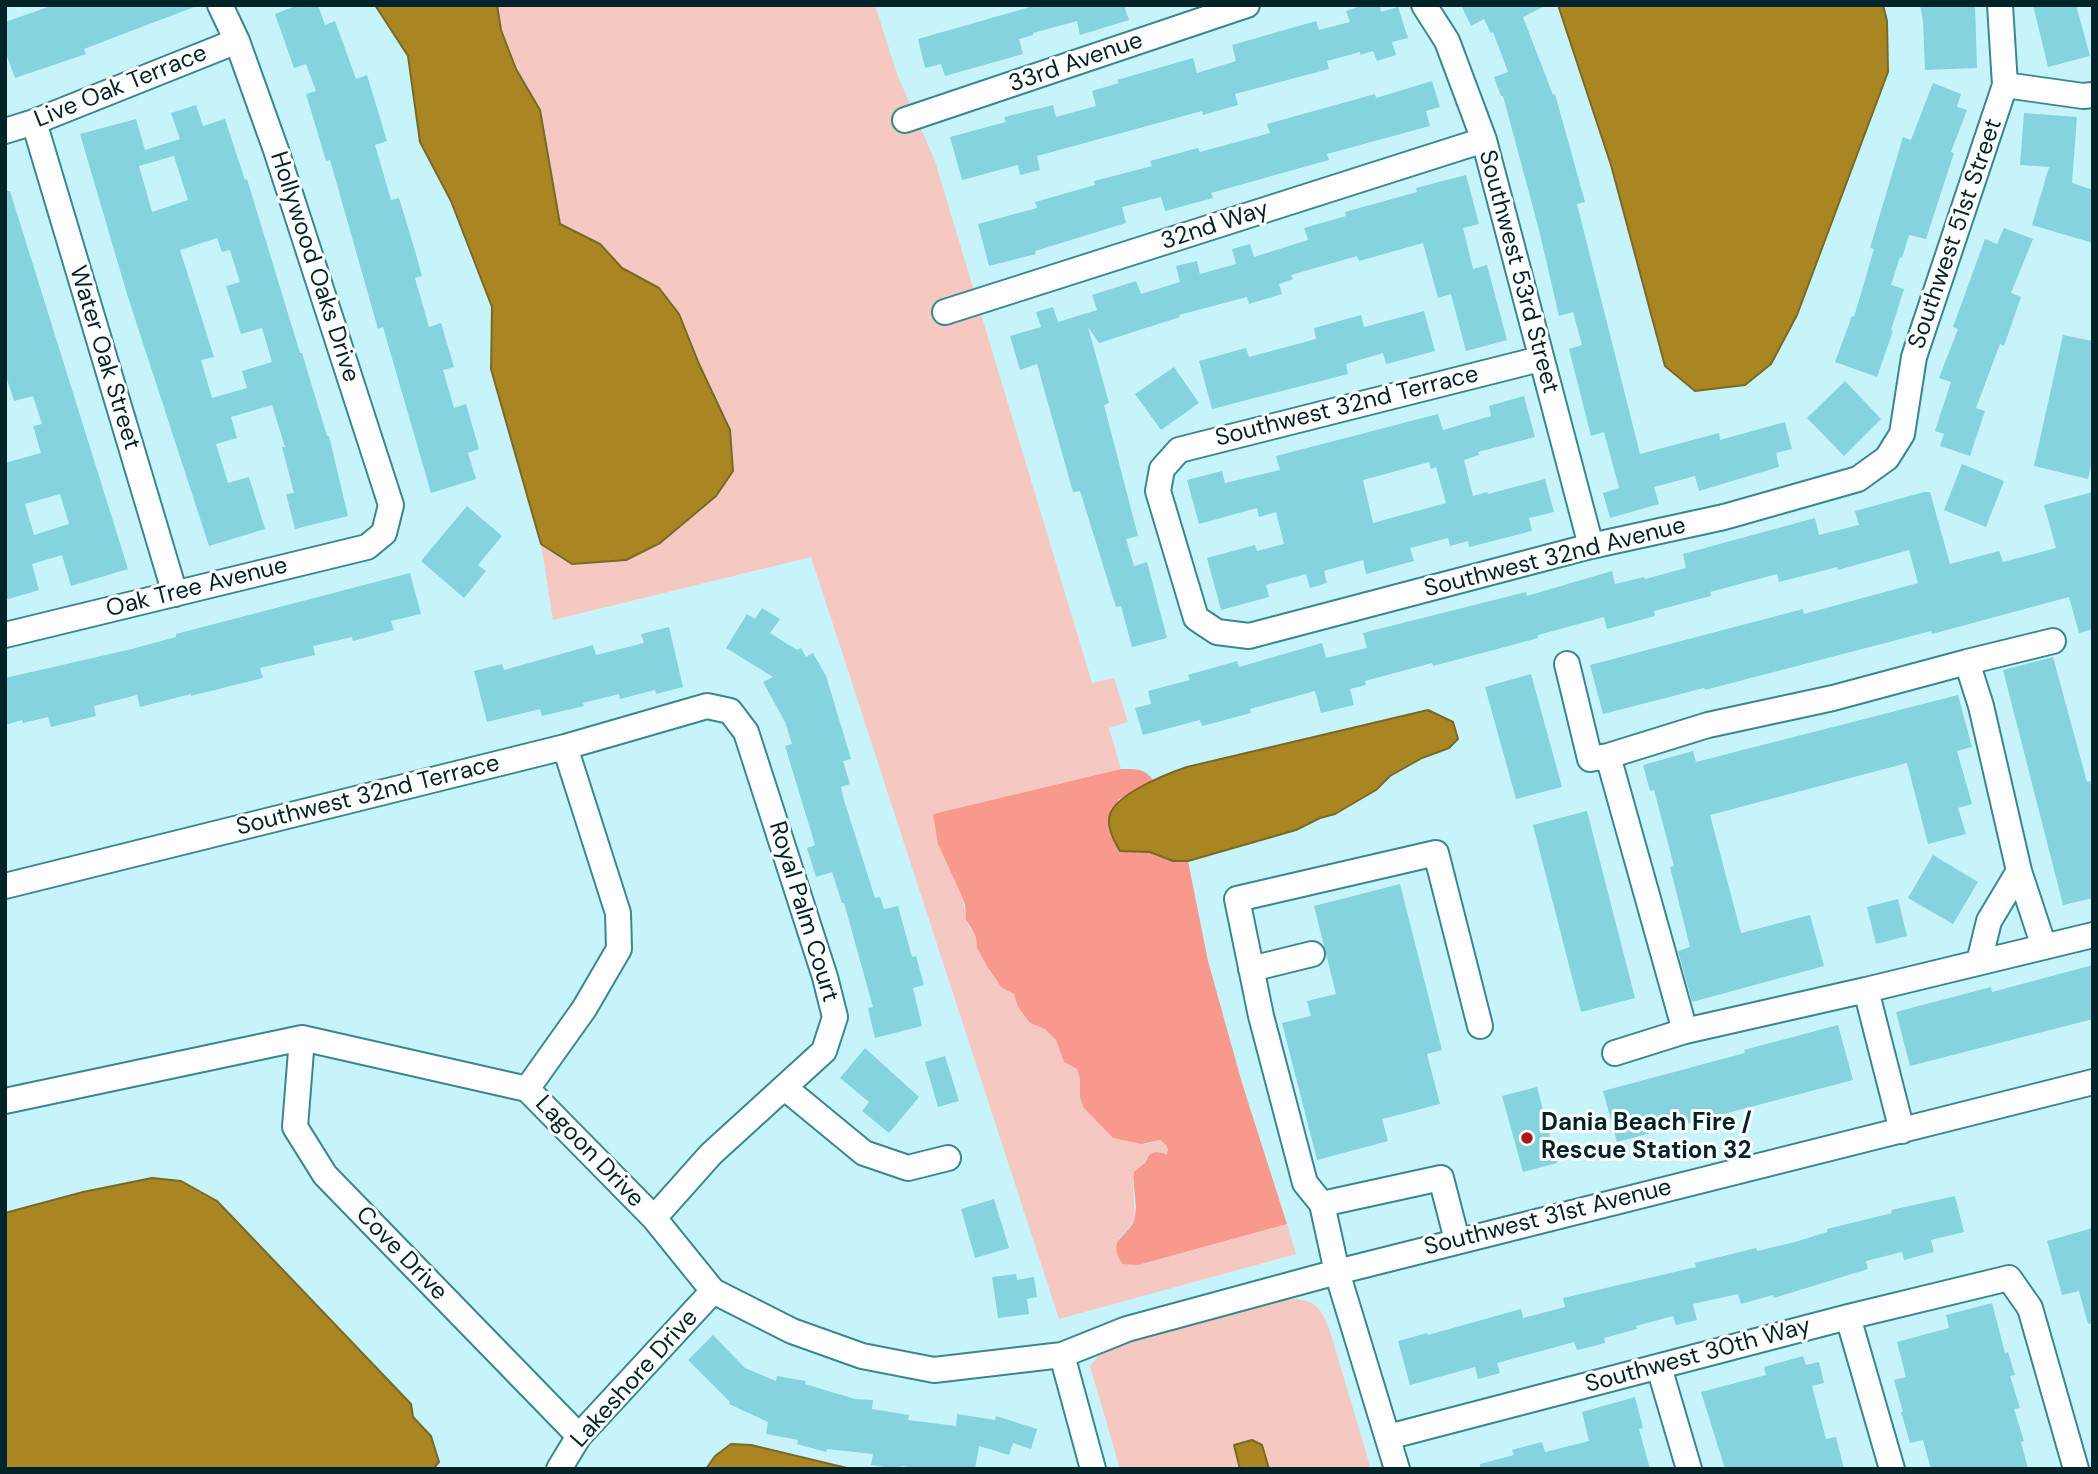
<!DOCTYPE html>
<html>
<head>
<meta charset="utf-8">
<style>
  body { margin:0 }
  #map { position:relative; width:2098px; height:1474px; overflow:hidden; background:#c7f4fa; font-family:"DM Sans",sans-serif }
  canvas { display:block }
  .frame { position:absolute; inset:0; border:7px solid #022429; pointer-events:none }
</style>
</head>
<body>
<div id="map">
<canvas width="2098" height="1474"></canvas>
<div class="frame"></div>
</div>
<script>
const g = document.querySelector('canvas').getContext('2d');
g.lineJoin = 'round';
function fill(path, color) { g.fillStyle = color; g.fill(path, 'evenodd'); }
function stroke(path, color, width, dash) { g.strokeStyle = color; g.lineWidth = width; g.lineCap = dash ? 'butt' : 'round'; g.setLineDash(dash || []); g.stroke(path); }
function label(font, color, halo, rows, align = 'center') {
  g.font = font + ' "DM Sans",sans-serif'; g.lineWidth = 6; g.setLineDash([]); g.textBaseline = 'middle'; g.strokeStyle = halo; g.fillStyle = color; for (const [text, x, y, turn = 0] of rows) {
    g.save(); g.translate(x, y); g.rotate((+turn || 0) * Math.PI / 180); g.textAlign = isNaN(turn) ? turn : align; if (halo) g.strokeText(text, 0, 0); g.fillText(text, 0, 0); g.restore();
  }
}
fill(new Path2D(`
  M375,5H875L897,74L935,161L1092,683L1114,678L1128,722L1109,728L1121,769L933,814L945,859L961,893L965,912L969,927L976,937L977,948L997,982L1014,994L1018,1007L1030,1023L1045,1029L1056,1040L1064,1062L1077,1069L1080,1079V1097L1083,1107L1113,1138L1146,1144L1160,1140L1166,1145L1168,1153L1149,1155L1133,1181L1135,1218L1129,1228L1119,1238L1117,1253L1138,1265L1287,1224L1296,1254L1059,1319L811,557L553,620L541,544L491,369L492,307L451,201L420,142L408,56Z
  M1286,1299C1315,1299 1320,1305 1330,1331L1371,1469H1120L1090,1366L1101,1353L1122,1342Z`), '#f6c8c2');
fill(new Path2D(`
  M1121,769C1134,769 1145,768 1153,780L1118,800L1120,851L1150,852L1173,861H1188L1208,961L1242,1083L1287,1224L1138,1265L1123,1264C1104,1238 1131,1237 1135,1217C1138,1202 1132,1187 1134,1172L1145,1163L1149,1155L1156,1152L1167,1154L1168,1150L1166,1145L1160,1140L1142,1144L1113,1138L1083,1107L1080,1097V1079L1077,1069L1064,1062L1056,1040L1045,1029L1030,1023L1018,1007L1014,994L1001,987L987,966L977,948L976,937L966,919L965,905L961,894L938,844L933,814Z`), '#f9988d');
const water = new Path2D(`
  M375,5H497L501,30L516,69L540,110L560,224L600,244L622,268L659,288L679,314L699,364L730,430L733,471L716,496L660,543L626,560L572,564L541,544L491,369L492,307L451,201L420,142L408,56Z
  M1558,5H1883L1887,21L1888,72L1797,315L1771,364L1745,385L1695,391L1665,366L1611,165Z
  M1428,710L1453,722L1458,739L1449,748L1422,758L1390,776L1376,790L1335,814L1320,818L1296,830L1188,861H1173L1150,852L1120,851C1101,820 1106,807 1137,789C1153,780 1169,773 1187,767Z
  M152,1178L181,1181L217,1201L411,1404L413,1417L431,1436L439,1462L433,1469H5V1213L83,1192Z
  M1252,1440L1262,1445L1269,1469H1240L1234,1445Z
  M731,1444L751,1445L851,1469H706L715,1456Z`);
fill(water, '#aa8623');
stroke(water, '#786925', 2);
fill(new Path2D(`
  M54,5H194V7L84,49L86,54L15,78L5,51V22Z
  M298,5H318L325,25L335,21L356,79L367,75L387,141L375,145L391,200L399,198L413,244L422,276L415,278L429,327L441,323L454,367L443,370L454,408L466,404L479,449L468,453L476,479L431,493L383,327L378,329L330,160L326,161L306,94L316,91L306,64L294,68L275,14Z
  M1037,5H1124L1129,20L1080,35L1077,21L1033,33V35L1019,39L1023,54L945,76L941,64L925,68L918,39Z
  M1364,5H1379L1381,12L1398,7L1408,38L1392,42L1396,55L1377,61L1373,51L1360,55V52L1327,61L1329,69L1235,94L1238,105L1203,115L1202,111L1037,156L1040,170L1020,175L1018,165L962,180L950,137L1006,122L1004,117L1053,105L1056,117L1096,106L1092,91L1119,83L1117,80L1193,58L1197,73L1236,61L1232,45L1316,21L1319,30L1350,22L1346,11Z
  M1461,5H1547L1523,17L1553,95L1555,94L1585,202L1577,204L1640,454L1719,433L1720,440L1785,422L1792,449L1776,453L1779,467L1699,491L1695,476L1654,487L1659,504L1610,518L1603,493L1619,488L1604,432L1591,436L1569,349L1582,345L1573,312L1559,316L1539,230L1503,96H1501L1494,77L1508,72L1493,32L1491,33L1484,19L1471,26Z
  M1920,5H1975L1977,68L1925,70L1923,21Z
  M2033,5H2076L2090,56L2048,67Z
  M1432,81L1440,107L1426,111L1430,126L1327,154L1329,160L1211,193L1213,198L1165,211L1161,197L1122,207L1126,223L1035,251L1036,254L989,266L978,224L1037,208L1035,202L1095,185L1094,181L1152,166L1150,161L1198,148L1200,152L1270,133L1267,124L1375,94L1376,98Z
  M1933,83L1961,94L1957,107L1967,110L1951,152L1954,153L1926,239L1909,235L1902,258L1900,257L1891,285L1904,289L1891,330L1893,331L1877,377L1835,362L1852,316L1854,317L1874,249L1870,248L1903,137L1911,140Z
  M196,105L203,126L225,119L245,180L247,179L300,353H302L327,436H329L348,516L295,529L286,494L294,493L282,447H285L272,405L231,417L237,438L216,444L228,483L249,477L265,529L209,546L127,294L80,134L136,119L145,150L180,139L171,113ZM174,156L188,200L152,212L139,166ZM217,238L222,252L230,250L240,282L226,286L241,334L262,328L272,362L242,371L247,388L212,398L201,360L214,357L180,250Z
  M2024,113L2077,117L2072,183L2093,190V243L2032,225L2049,167L2020,165Z
  M1466,175L1479,224L1463,228L1473,269L1487,265L1507,340L1466,351L1451,294L1438,298L1423,243L1359,261L1357,256L1291,275L1293,279L1279,284L1282,294L1249,304L1247,297L1179,315L1180,317L1099,343L1088,327L1109,403L1104,405L1138,536L1126,539L1134,566L1147,562L1167,638L1132,647L1121,606L1116,607L1080,491L1073,492L1037,364L1020,370L1010,336L1041,327L1036,312L1053,307L1058,322L1097,310L1092,295L1136,281L1141,294L1180,282L1176,266L1197,261L1200,274L1236,264L1232,249L1250,244L1254,257L1308,240L1304,228L1346,216L1345,212L1417,192L1416,188Z
  M5,191H10L128,569L71,586L62,555L32,564L39,590L5,600V463L41,453L33,426L42,424L33,396L14,401L5,373ZM60,494L69,524L34,535L25,504Z
  M2004,228L2033,239L2011,293L2021,297L2004,346L2000,344L1976,408L1985,411L1970,456L1940,446L1944,434L1935,431L1951,382L1939,378L1958,329L1953,327L1985,239L1997,244Z
  M1424,311L1435,351L1386,364L1383,353L1346,364L1348,374L1212,409L1199,361L1246,348L1249,357L1316,339L1314,328L1361,315L1364,327Z
  M2063,335L2093,341V456L2088,479L2034,466Z
  M1174,367L1199,403L1161,430L1135,394Z
  M1845,381L1881,419L1844,456L1807,418Z
  M1524,396L1535,437L1478,452L1479,455L1464,460L1473,496L1487,492L1488,494L1545,479L1554,512L1529,518L1532,531L1469,547L1468,541L1450,546L1448,538L1410,548L1414,561L1366,574L1363,560L1324,571L1327,583L1310,588L1306,574L1266,585L1269,597L1221,610L1207,558L1255,545L1257,551L1284,544L1276,512L1259,517L1257,508L1199,524L1187,480L1222,471L1225,483L1280,470L1276,456L1438,414L1443,430L1491,416L1489,406ZM1429,462L1431,469L1436,467L1446,503L1373,523L1363,480Z
  M1962,464L2004,481L1986,527L1944,510Z
  M1924,492H1930L1950,564L1999,551L2003,562L2056,548L2044,505L2093,492V629L2079,633L2069,597L1932,634L1931,631L1705,690L1704,688L1603,714L1590,665L1803,609L1804,614L1918,583L1909,550L1838,570L1837,567L1779,582L1777,574L1710,592L1711,596L1654,611L1655,616L1607,629L1604,617L1538,635V638L1490,651L1433,666L1432,663L1365,681L1366,685L1350,689L1354,705L1321,713L1315,691L1250,709L1251,713L1202,726L1200,720L1143,735L1135,708L1151,704L1148,691L1190,680L1188,675L1237,661L1239,667L1322,643L1326,658L1367,648L1363,633L1526,592L1527,596L1612,571L1615,584L1644,577L1645,579L1686,568L1683,554L1815,518L1819,535L1859,525L1855,511Z
  M467,506L502,536L478,565L486,571L464,598L421,561Z
  M410,573L421,614L391,621L394,630L353,641L352,637L313,646L315,655L260,668L263,678L191,696V694L140,707L137,695L94,706L96,716L51,727L48,717L23,723L22,720L5,725V678L132,649L176,637V634Z
  M762,608L780,619L770,633L797,650L801,648L806,657L813,653L826,676L851,759L843,761L850,784L841,787L843,797L875,898L880,897L884,909L898,906L912,957L916,956L924,985L913,988L922,1026L875,1038L868,1008L873,1007L844,903H842L832,872L816,877L807,848L815,845L785,746L792,744L785,722L763,682L773,677L726,648L747,614L755,619Z
  M669,627L683,687L656,694L655,690L620,699L619,694L583,703L584,706L542,716L540,709L487,722L474,671L502,664L504,670L593,645L596,655L644,643L641,634Z
  M2053,657L2087,782L2090,781L2093,794V898L2063,905L2003,670Z
  M1531,674L1562,787L1516,799L1485,687Z
  M1958,695L1972,747L1957,751L1972,804L1958,808L1966,834L1928,844L1907,763L1710,815L1741,933L1810,915L1824,966L1692,1002L1678,951L1690,947L1670,867L1674,866L1654,790L1650,791L1643,765L1693,751L1696,762Z
  M1587,811L1635,998L1581,1012L1533,825Z
  M1933,855L1978,882L1953,924L1908,898Z
  M1400,884L1442,1050L1427,1054L1440,1104L1382,1119L1388,1141L1317,1160L1282,1023L1311,1016L1307,1001L1336,994L1314,906Z
  M1898,899L1907,936L1876,944L1867,907Z
  M2093,965V1019L1910,1066L1896,1012L1991,987L1992,992Z
  M1838,1025L1853,1080L1617,1142L1603,1091L1745,1053L1744,1050Z
  M865,1048L919,1097L889,1133L862,1111L869,1102L840,1078Z
  M945,1056L959,1101L938,1107L925,1062Z
  M1537,1087L1557,1163L1523,1172L1502,1096Z
  M1955,1196L1964,1232L1931,1240L1934,1252L1904,1260L1902,1252L1866,1261L1868,1269L1774,1298L1773,1295L1741,1304L1738,1294L1693,1304L1697,1320L1676,1325L1673,1316L1636,1326L1637,1329L1604,1338L1605,1343L1577,1350L1574,1342L1497,1363L1500,1373L1478,1379L1475,1367L1410,1385L1398,1341L1427,1333L1428,1335L1521,1309L1523,1318L1565,1307L1563,1298L1696,1267L1695,1263L1756,1248L1757,1251L1795,1242L1827,1232V1229L1892,1213L1891,1210Z
  M994,1199L1009,1248L975,1258L961,1209Z
  M2093,1228V1323L2088,1324L2079,1291L2062,1295L2047,1241Z
  M1016,1274L1017,1280L1034,1277L1037,1297L1027,1299L1029,1314L998,1318L992,1277Z
  M1992,1303L2005,1353L2008,1352L2015,1375L2010,1376L2020,1408L2014,1409L2024,1441L2021,1442L2028,1469H1931L1923,1440L1910,1443L1901,1412H1903L1894,1380L1906,1377L1897,1342L1949,1328L1946,1315Z
  M713,1335L745,1368L776,1381L777,1376L806,1381L805,1384L855,1399L873,1400L872,1409L909,1415L908,1420L956,1426L957,1414L995,1420L996,1416L1037,1429L1031,1449L1013,1443L1009,1455L979,1446L975,1469H922L901,1466V1469H897L871,1465L873,1454L827,1449L826,1452L797,1444L798,1440L766,1434L768,1422L729,1404L730,1402L688,1360Z
  M1803,1356L1806,1365L1819,1362L1824,1383L1812,1386L1826,1439L1836,1437L1844,1469H1725L1701,1392L1766,1375L1764,1367Z
  M1635,1397L1643,1428L1639,1429L1650,1469H1480V1464L1514,1455L1512,1450L1542,1442L1545,1452L1589,1441L1582,1412Z`), '#85d3de');
const minor = new Path2D(`
  M1424,5L1447,41L1484,140L1591,546
  M2005,85L2083,96L2093,95
  M905,120L1247,5
  M34,122L175,594
  M5,131L34,122L237,41
  M945,312L1484,140
  M1540,359L1179,450L1162,469L1158,491L1196,618L1217,632L1249,636L1591,546L1724,517L1858,479L1887,458L1902,434L1914,357L2005,85L2000,5
  M5,635L367,547L384,533L391,505L276,150L237,41L220,5
  M1567,664L1590,759L1608,756L1708,725L1833,698L1967,662
  M1608,756L1685,1031L1615,1053
  M5,886L565,747L707,706L730,711L746,732L825,977L835,1017L824,1051L711,1154L654,1218
  M2044,947L2019,871L1981,706L1967,662L2053,641
  M1979,962L1989,921L2019,871
  M1251,969L1312,954
  M1685,1031L1866,990
  M302,1038L295,1127L325,1175L579,1436
  M785,1088L864,1153L908,1168L948,1158
  M527,1089L584,1009L619,949L618,913L565,747
  M5,1101L302,1038L527,1089L654,1218L713,1291L792,1331L862,1356L934,1370L1062,1355L1127,1329L1337,1272L2093,1082
  M1902,1131L1866,990L2093,935
  M1322,1204L1441,1178L1457,1240
  M1848,1317L1892,1469
  M1062,1355L1093,1469
  M1659,1367L1689,1469
  M1388,1437L1848,1317L2009,1278L2030,1308L2076,1469
  M559,1469L579,1436L713,1291
  M1397,1469L1337,1272L1322,1204L1305,1183L1261,1016L1237,899L1436,853L1480,1026`);
stroke(minor, '#388791', 28);
stroke(minor, '#fff', 24);
for (const [x, y, r, color] of [
  [1527,1138,7,"#ab181a"]
]) { const dot = new Path2D(); dot.arc(x, y, r, 0, 2 * Math.PI); g.fillStyle = color; g.fill(dot); stroke(dot, '#fff', 2.5); }
label('24px', '#022429', '#fff', [
  ["33rd Avenue",1076,63,-19],
  ["Live Oak Terrace",121,87,-22],
  ["32nd Way",1215,226,-18],
  ["Southwest 51st Street",1956,234,-71],
  ["Hollywood Oaks Drive",314,267,72],
  ["Southwest 53rd Street",1518,272,75],
  ["Water Oak Street",104,358,73],
  ["Southwest 32nd Terrace",1347,407,-14],
  ["Southwest 32nd Avenue",1555,558,-14],
  ["Oak Tree Avenue",197,588,-14],
  ["Southwest 32nd Terrace",368,796,-14],
  ["Royal Palm Court",803,912,73],
  ["Lagoon Drive",589,1152,46],
  ["Southwest 31st Avenue",1548,1218,-14],
  ["Cove Drive",401,1254,46],
  ["Southwest 30th Way",1698,1356,-15],
  ["Lakeshore Drive",635,1379,-48]
]);
label('bold 24px', '#022429', '#fff', [
  ["Dania Beach Fire /",1541,1124],
  ["Rescue Station 32",1541,1152]
], 'left');
</script>
</body>
</html>
